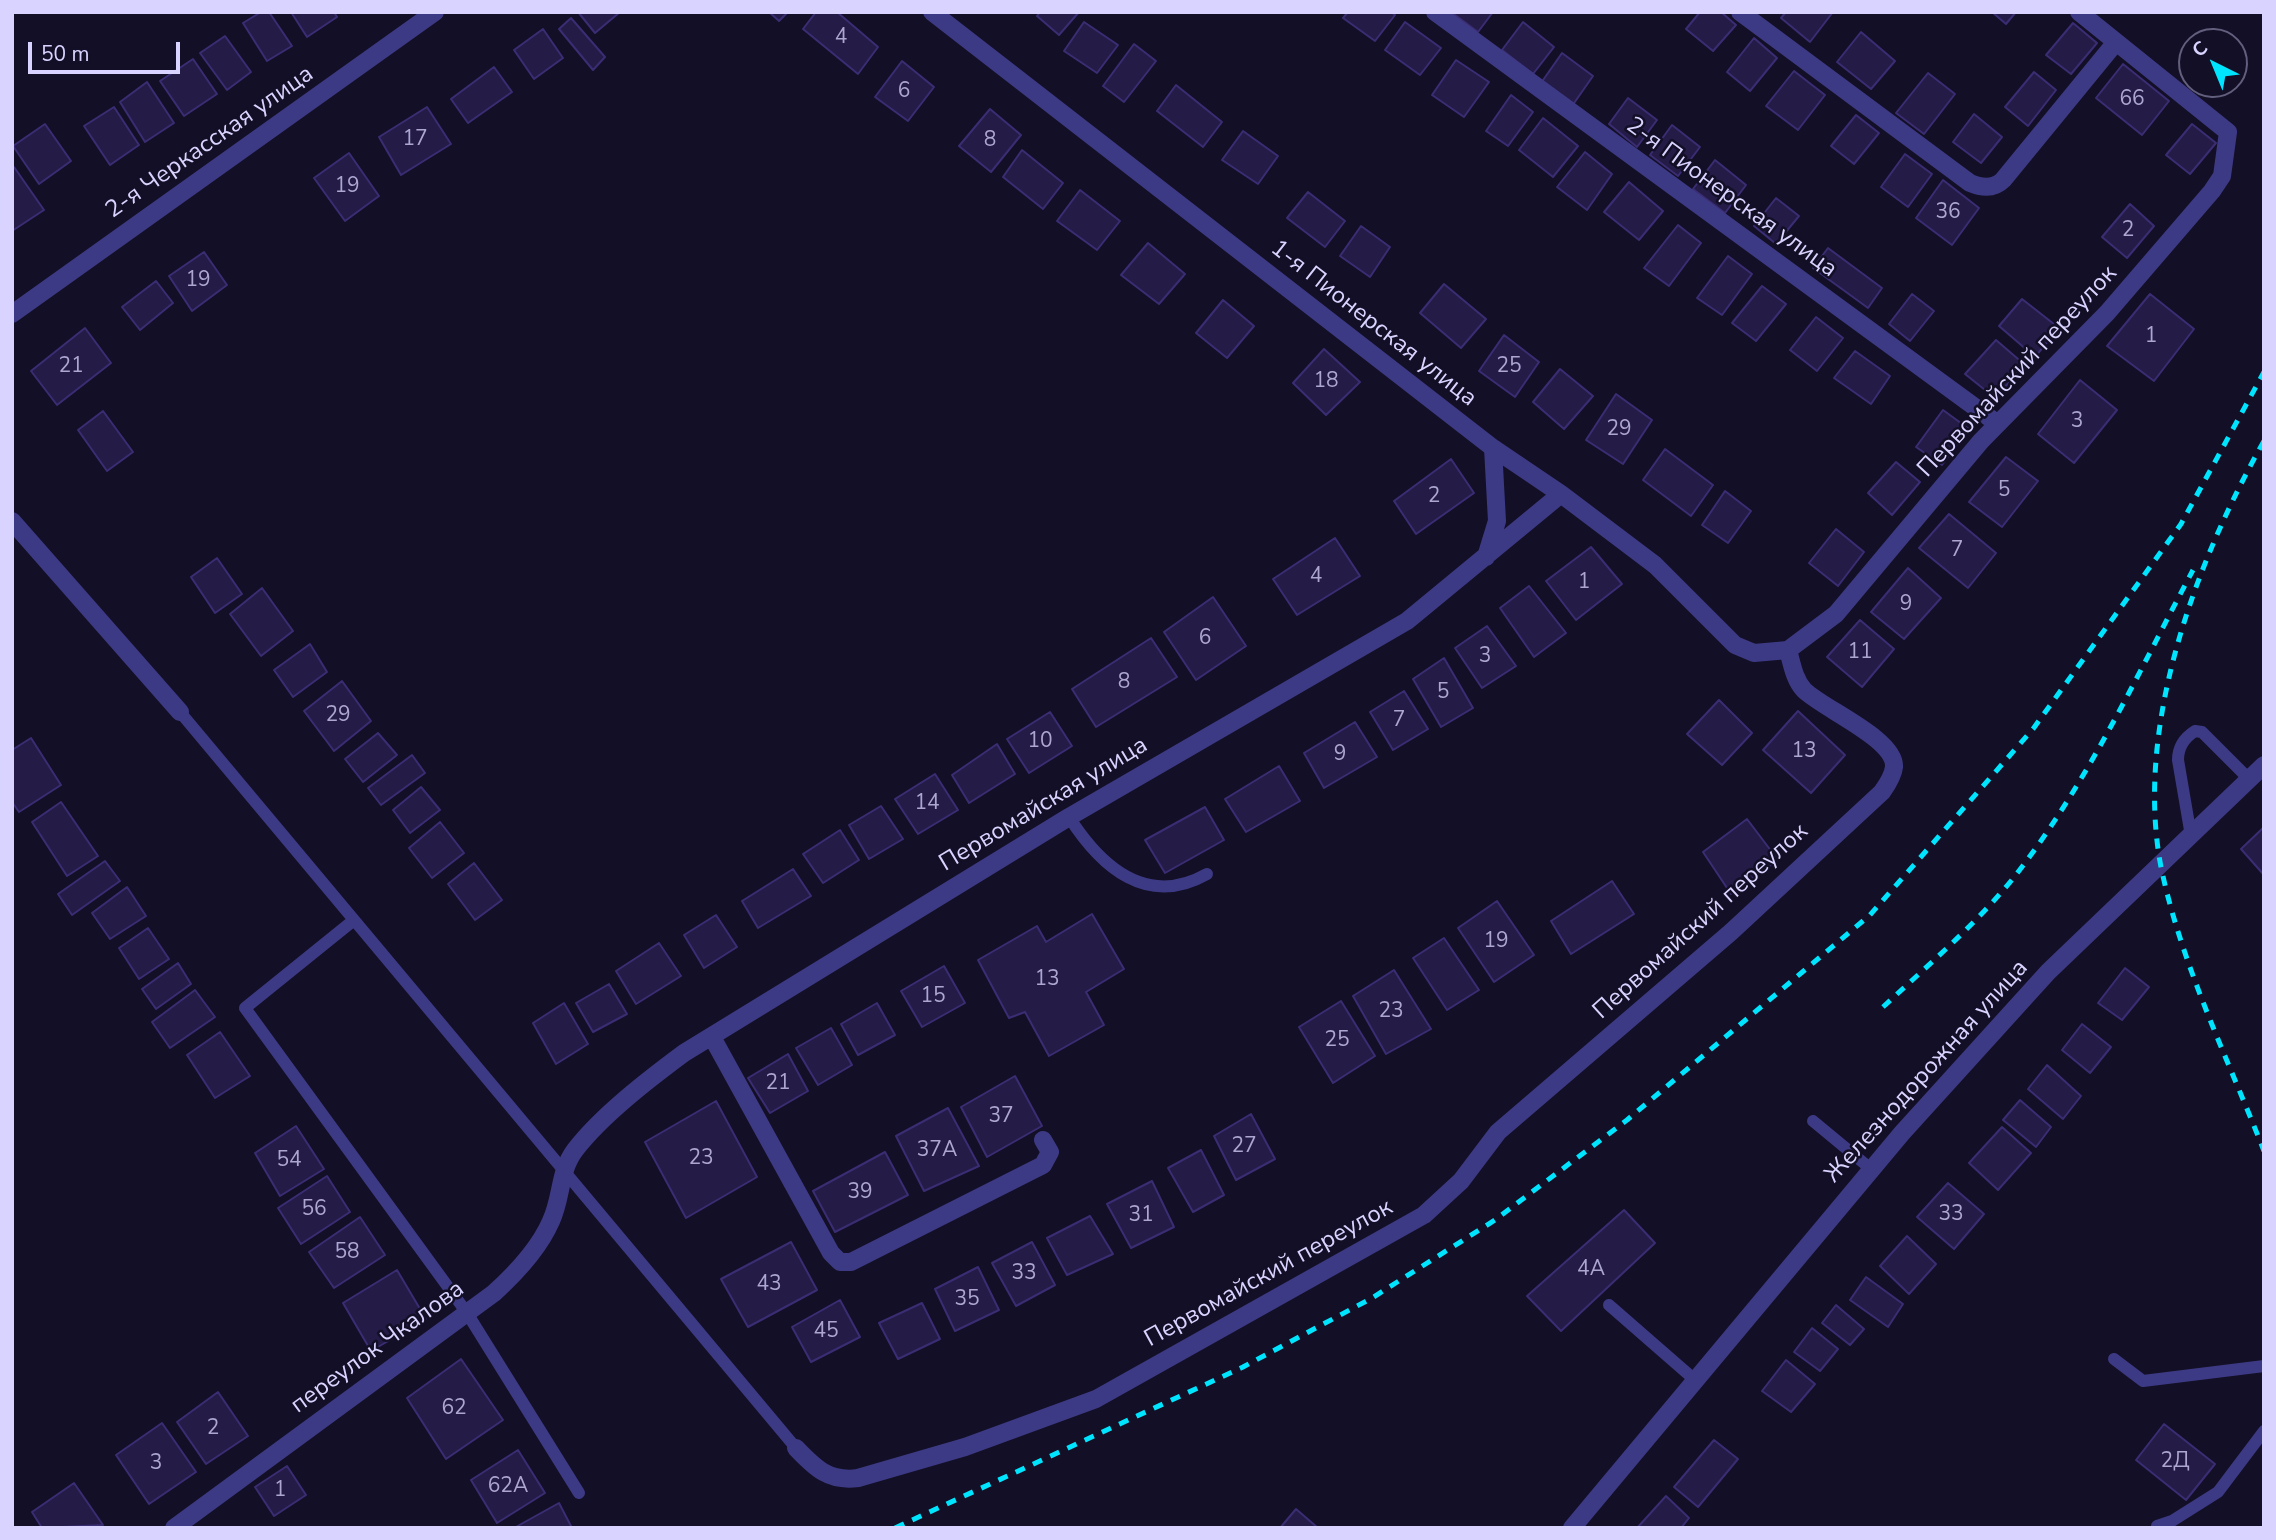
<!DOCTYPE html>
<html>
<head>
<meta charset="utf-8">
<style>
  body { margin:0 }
  #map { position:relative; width:2276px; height:1540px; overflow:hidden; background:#130f26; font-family:"Nunito Sans",sans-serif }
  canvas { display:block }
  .frame { position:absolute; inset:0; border:14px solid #d9d4ff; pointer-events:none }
  .north { position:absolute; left:2178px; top:28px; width:70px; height:70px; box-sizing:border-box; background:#130f26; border:2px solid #625e7d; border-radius:50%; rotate:317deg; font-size:19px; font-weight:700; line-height:28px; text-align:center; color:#d9d4ff }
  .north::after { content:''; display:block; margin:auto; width:24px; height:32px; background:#00e5ff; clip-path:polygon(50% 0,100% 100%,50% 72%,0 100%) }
  .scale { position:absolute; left:28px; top:42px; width:152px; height:32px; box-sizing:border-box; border:4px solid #d9d4ff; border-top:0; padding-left:9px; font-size:21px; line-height:24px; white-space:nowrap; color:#d9d4ff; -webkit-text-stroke:5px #130f26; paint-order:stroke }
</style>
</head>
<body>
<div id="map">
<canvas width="2276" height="1540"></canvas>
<div class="frame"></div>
<div class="north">С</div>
<div class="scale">50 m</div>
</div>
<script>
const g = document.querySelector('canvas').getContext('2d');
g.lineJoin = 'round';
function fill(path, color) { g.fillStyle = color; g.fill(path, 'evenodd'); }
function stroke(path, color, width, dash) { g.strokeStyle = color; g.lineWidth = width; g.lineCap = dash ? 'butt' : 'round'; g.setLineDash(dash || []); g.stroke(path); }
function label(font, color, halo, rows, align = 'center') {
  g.font = font + ' "Nunito Sans",sans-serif'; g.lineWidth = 5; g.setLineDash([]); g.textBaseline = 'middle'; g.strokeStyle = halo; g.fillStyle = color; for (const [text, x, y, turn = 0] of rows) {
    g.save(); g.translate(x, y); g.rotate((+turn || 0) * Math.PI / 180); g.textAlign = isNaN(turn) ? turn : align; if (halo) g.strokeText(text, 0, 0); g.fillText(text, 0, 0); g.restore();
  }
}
const building = new Path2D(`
  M261,12H269L292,46L267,61L243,23Z
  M291,12H334L337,17L307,37Z
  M578,12H620L595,33Z
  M769,12H788L779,21Z
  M816,12H837L878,47L858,74L803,29Z
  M1040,12H1079L1059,35L1037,16Z
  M1348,12H1391L1395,15L1375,41L1343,18Z
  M1451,12H1493L1478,32Z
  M1700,12H1721L1736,25L1713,51L1686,29Z
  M1786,12H1833L1810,42L1781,18Z
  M1992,12H2016L2006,24Z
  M571,18L605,57L593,70L559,29Z
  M1084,22L1118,45L1097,73L1064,51Z
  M1405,22L1441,48L1420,75L1385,50Z
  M1523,22L1554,47L1533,74L1502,50Z
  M2073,23L2097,43L2071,74L2046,55Z
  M543,29L563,58L534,79L514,50Z
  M1861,32L1895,61L1871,89L1837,62Z
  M225,36L251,72L227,90L200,53Z
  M1754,38L1777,58L1750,91L1727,72Z
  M1134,44L1156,61L1124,102L1103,86Z
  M1562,53L1593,76L1572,106L1541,83Z
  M193,59L217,94L184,116L160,81Z
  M1456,60L1489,82L1464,117L1432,95Z
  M902,61L934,87L908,121L875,97Z
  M2123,64L2169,101L2142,135L2096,98Z
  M494,67L512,92L468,123L451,99Z
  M1794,71L1825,95L1798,130L1766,106Z
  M2034,72L2056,90L2028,126L2005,107Z
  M1928,73L1955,94L1924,134L1896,113Z
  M147,82L174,123L145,142L120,102Z
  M1176,85L1222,122L1203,147L1157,111Z
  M1511,95L1533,112L1508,146L1486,131Z
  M1628,98L1657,120L1637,147L1609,124Z
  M114,107L139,145L110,165L84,126Z
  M427,107L451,144L401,175L379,137Z
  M990,109L1021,135L991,172L959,146Z
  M1974,114L2002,137L1981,163L1953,142Z
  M1856,115L1879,133L1854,164L1831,146Z
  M1543,118L1578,146L1553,177L1519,150Z
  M45,124L71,161L39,184L13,146Z
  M2192,124L2216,143L2190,174L2166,155Z
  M1672,125L1700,147L1678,176L1650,155Z
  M1243,131L1278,156L1258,184L1222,160Z
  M1022,150L1063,183L1043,209L1003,177Z
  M1585,152L1612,174L1587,210L1557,187Z
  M349,153L379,196L345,221L314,178Z
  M1905,154L1932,174L1908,207L1881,187Z
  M1715,160L1746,185L1725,213L1693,189Z
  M14,167L44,210L12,231V168Z
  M1943,180L1979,208L1952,245L1916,218Z
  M1629,182L1663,211L1639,240L1604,212Z
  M1080,190L1120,221L1097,250L1057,221Z
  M1308,192L1345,221L1325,247L1287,218Z
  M1776,198L1799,216L1776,244L1754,226Z
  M2130,204L2154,226L2127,258L2102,237Z
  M1678,225L1701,243L1669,286L1644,268Z
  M1361,226L1390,247L1370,277L1340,256Z
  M1148,243L1185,274L1159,304L1121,275Z
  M1828,248L1882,288L1868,308L1813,268Z
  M204,252L227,285L192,311L169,276Z
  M1728,256L1752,274L1722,315L1697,298Z
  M156,281L173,303L140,330L122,307Z
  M1444,284L1486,319L1461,348L1420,313Z
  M1762,286L1786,304L1756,341L1732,323Z
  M1912,294L1934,311L1910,341L1889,324Z
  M2150,294L2194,329L2154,381L2107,346Z
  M2022,299L2059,328L2035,357L1999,326Z
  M1223,300L1254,326L1227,358L1196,333Z
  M1816,317L1843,338L1817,371L1790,350Z
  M85,328L111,363L57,405L31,371Z
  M1504,335L1539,362L1515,397L1479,371Z
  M1996,340L2025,365L1995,398L1965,374Z
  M1324,349L1360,382L1326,415L1293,383Z
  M1855,351L1890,376L1871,404L1834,378Z
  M1560,369L1593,396L1564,429L1533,402Z
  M2080,380L2117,410L2074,463L2038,434Z
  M1616,394L1652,420L1623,464L1586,440Z
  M1943,410L1969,429L1942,465L1916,447Z
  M103,411L133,452L107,471L78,430Z
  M1665,449L1713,485L1691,516L1643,480Z
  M2006,457L2038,481L2002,527L1969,502Z
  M1451,459L1474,493L1416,534L1394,501Z
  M1896,462L1920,482L1892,515L1868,493Z
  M1725,491L1751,511L1728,543L1702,525Z
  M1949,514L1996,553L1968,588L1919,548Z
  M1836,529L1864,552L1838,586L1809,563Z
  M1335,538L1360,576L1297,615L1273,579Z
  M1591,547L1622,584L1576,620L1546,581Z
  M217,558L242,594L215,613L191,577Z
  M1908,568L1941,598L1904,639L1871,612Z
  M1529,586L1566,633L1534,657L1500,608Z
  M262,588L293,631L261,656L230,614Z
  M1213,597L1246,646L1196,680L1164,632Z
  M1860,620L1894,649L1862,687L1827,657Z
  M1487,626L1516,666L1482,688L1455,648Z
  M1151,638L1177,677L1096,727L1072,689Z
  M310,644L327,672L293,697L274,670Z
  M1444,658L1473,708L1441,727L1413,679Z
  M342,681L371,721L334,751L304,711Z
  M1404,691L1428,729L1393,750L1370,712Z
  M1719,700L1752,733L1722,765L1687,734Z
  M1798,711L1845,755L1811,793L1763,750Z
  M1050,712L1072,746L1029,773L1007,739Z
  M1355,722L1377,757L1324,788L1304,753Z
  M378,733L397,755L363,782L345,759Z
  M31,738L61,785L19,812L12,802V750Z
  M997,744L1015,774L969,803L952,775Z
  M412,755L425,773L381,805L368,788Z
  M1279,766L1300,801L1246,832L1225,799Z
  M935,774L958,810L918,834L895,799Z
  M421,787L440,810L410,833L393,810Z
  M61,802L98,856L67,876L32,822Z
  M881,806L903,839L869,859L849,825Z
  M1205,807L1224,840L1165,873L1145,840Z
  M1747,819L1778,860L1731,894L1703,852Z
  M440,822L464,853L432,878L409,848Z
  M2264,827V875L2241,849Z
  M840,830L859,860L823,883L803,854Z
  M105,861L120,881L72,915L58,894Z
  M474,863L502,900L475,920L448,884Z
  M793,869L811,896L758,928L742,901Z
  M1612,881L1634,914L1571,954L1551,921Z
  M127,887L146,916L110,939L92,913Z
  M1497,901L1534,955L1494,982L1458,928Z
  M1092,914L1124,969L1086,992L1104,1025L1049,1056L1025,1012L1009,1018L978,960L1037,926L1046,942Z
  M716,915L737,947L704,968L684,935Z
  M148,928L169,959L139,979L119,948Z
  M1444,938L1479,990L1447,1010L1413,958Z
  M659,943L681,976L636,1004L616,971Z
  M178,963L191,984L156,1009L142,989Z
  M944,966L965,1003L922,1027L901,991Z
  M2125,968L2149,987L2122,1020L2098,1003Z
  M1394,970L1431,1029L1386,1054L1353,996Z
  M609,984L627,1014L593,1032L576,1003Z
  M195,990L215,1017L170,1048L152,1022Z
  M1341,1001L1375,1056L1333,1083L1299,1027Z
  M564,1003L588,1044L556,1064L533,1023Z
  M877,1003L895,1035L858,1055L841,1024Z
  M2082,1024L2111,1047L2090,1073L2062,1050Z
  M831,1028L852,1065L818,1085L796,1048Z
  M220,1032L250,1076L215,1098L187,1055Z
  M788,1054L808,1091L770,1113L748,1078Z
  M2047,1065L2081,1096L2063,1119L2028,1089Z
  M1015,1076L1042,1126L987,1157L961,1107Z
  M2020,1100L2051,1127L2036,1147L2003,1120Z
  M716,1101L757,1177L686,1218L645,1142Z
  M948,1108L979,1166L924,1191L896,1136Z
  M1251,1114L1275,1159L1236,1180L1214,1136Z
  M296,1126L324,1169L280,1196L255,1153Z
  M2002,1127L2031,1153L1998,1190L1969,1163Z
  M1201,1150L1224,1195L1193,1212L1168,1168Z
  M885,1152L908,1195L835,1232L813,1191Z
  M327,1176L350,1212L301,1244L278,1208Z
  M1152,1181L1174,1227L1131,1248L1107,1204Z
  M1948,1183L1984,1214L1954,1249L1917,1217Z
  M1624,1210L1655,1243L1561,1331L1527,1296Z
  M1090,1216L1113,1254L1067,1275L1047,1238Z
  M360,1217L385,1255L334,1288L309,1252Z
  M1907,1236L1936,1264L1909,1294L1880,1266Z
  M791,1242L817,1290L748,1327L721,1279Z
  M1032,1242L1055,1285L1016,1306L992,1263Z
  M978,1267L999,1310L955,1331L935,1289Z
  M397,1270L426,1319L371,1351L343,1303Z
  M1866,1277L1903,1304L1888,1327L1850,1300Z
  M840,1300L860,1337L811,1362L792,1327Z
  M922,1303L940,1339L898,1359L879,1323Z
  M1836,1305L1864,1329L1850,1345L1822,1323Z
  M1812,1328L1838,1349L1820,1371L1794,1352Z
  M461,1359L503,1420L446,1459L407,1398Z
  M1786,1360L1815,1384L1791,1412L1762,1391Z
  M218,1392L248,1436L206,1464L177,1422Z
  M162,1423L196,1472L149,1504L116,1455Z
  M2164,1424L2215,1464L2186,1500L2136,1460Z
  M1714,1440L1738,1459L1698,1507L1674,1487Z
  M518,1450L545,1493L497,1523L471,1480Z
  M287,1466L306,1495L274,1516L255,1487Z
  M74,1483L103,1525L42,1528L32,1512Z
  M1666,1496L1689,1518L1681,1528H1637Z
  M559,1503L572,1528H514Z
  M1296,1509L1318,1528H1280Z`);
fill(building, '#241b47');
stroke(building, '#3b2d73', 2);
stroke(new Path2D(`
  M180,712L796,1448
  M1069,817C1101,867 1147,908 1207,874
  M2191,836L2178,760C2178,747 2184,738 2195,731L2202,732L2249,779
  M354,920L245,1008L467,1313L579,1493
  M1813,1121L1871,1169
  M1609,1305L1695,1380
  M2114,1359L2143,1381L2264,1366
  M2157,1526L2172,1521L2218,1492L2264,1431`), '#3d3a85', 12);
stroke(new Path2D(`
  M932,12L1493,448L1561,494L1655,565L1735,645L1754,653L1788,650L1836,614L1981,441L2107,313L2212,191L2222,176L2228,132L2079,12
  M1435,12L1998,424
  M1740,12L1970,183C1982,188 1994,189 2003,180L2116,42
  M12,314L435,12
  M12,521L180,712
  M1486,557L1497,521L1493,448
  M712,1037L831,1253L840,1262H851L1043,1165L1050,1152L1043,1140
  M796,1448C815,1468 829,1482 858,1478L965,1447L1096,1399L1424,1215L1461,1181L1498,1132L1731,932L1882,792C1887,785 1893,776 1894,767C1896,739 1823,709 1804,690C1794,679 1792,664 1788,650
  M174,1528L494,1293C516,1273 539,1249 551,1221C562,1198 559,1171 575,1150C602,1115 649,1079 684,1053L1069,817L1407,621L1561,494
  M1572,1528L1902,1133L2048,972L2264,765`), '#3d3a85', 18);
stroke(new Path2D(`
  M2264,441C2196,561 2134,727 2161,867C2181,964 2228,1059 2264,1151
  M1883,1007C1926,967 1973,927 2011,881C2086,787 2137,675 2193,570
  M895,1528L1243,1367L1372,1298L1495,1220L1627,1120L1870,915L2033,729L2181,524L2264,372`), '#00e5ff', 5, [10, 9]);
label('21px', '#aca6d1', null, [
  ["4",841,38],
  ["6",904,92],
  ["66",2132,100],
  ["17",415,140],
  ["8",990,141],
  ["19",347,187],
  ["36",1948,213],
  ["2",2128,231],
  ["19",198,281],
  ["1",2151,337],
  ["21",71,367],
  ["25",1509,367],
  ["18",1326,382],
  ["3",2077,422],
  ["29",1619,430],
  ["5",2004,491],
  ["2",1434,497],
  ["7",1957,551],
  ["4",1316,577],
  ["1",1584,583],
  ["9",1906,605],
  ["6",1205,639],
  ["11",1860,653],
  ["3",1485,657],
  ["8",1124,683],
  ["5",1443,693],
  ["29",338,716],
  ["7",1399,721],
  ["10",1040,742],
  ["13",1804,752],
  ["9",1340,755],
  ["14",927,804],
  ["19",1496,942],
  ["13",1047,980],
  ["15",933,997],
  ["23",1391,1012],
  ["25",1337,1041],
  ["21",778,1084],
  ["37",1001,1117],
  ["27",1244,1147],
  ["37А",937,1151],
  ["23",701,1159],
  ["54",289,1161],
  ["39",860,1193],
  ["56",314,1210],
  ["33",1951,1215],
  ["31",1141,1216],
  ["58",347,1253],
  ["4А",1591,1270],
  ["33",1024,1274],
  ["43",769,1285],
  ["35",967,1300],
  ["45",826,1332],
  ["62",454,1409],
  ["2",213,1429],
  ["2Д",2175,1462],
  ["3",156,1464],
  ["62А",508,1487],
  ["1",280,1491]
]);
label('24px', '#d9d4ff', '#130f26', [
  ["2-я Черкасская улица",210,143,-35],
  ["2-я Пионерская улица",1731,198,36],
  ["1-я Пионерская улица",1373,324,38],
  ["Первомайский переулок",2018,372,-47],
  ["Первомайская улица",1044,805,-31],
  ["Первомайский переулок",1701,922,-42],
  ["Железнодорожная улица",1927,1072,-48],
  ["Первомайский переулок",1269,1274,-29],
  ["переулок Чкалова",378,1348,-36]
]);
</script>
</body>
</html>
